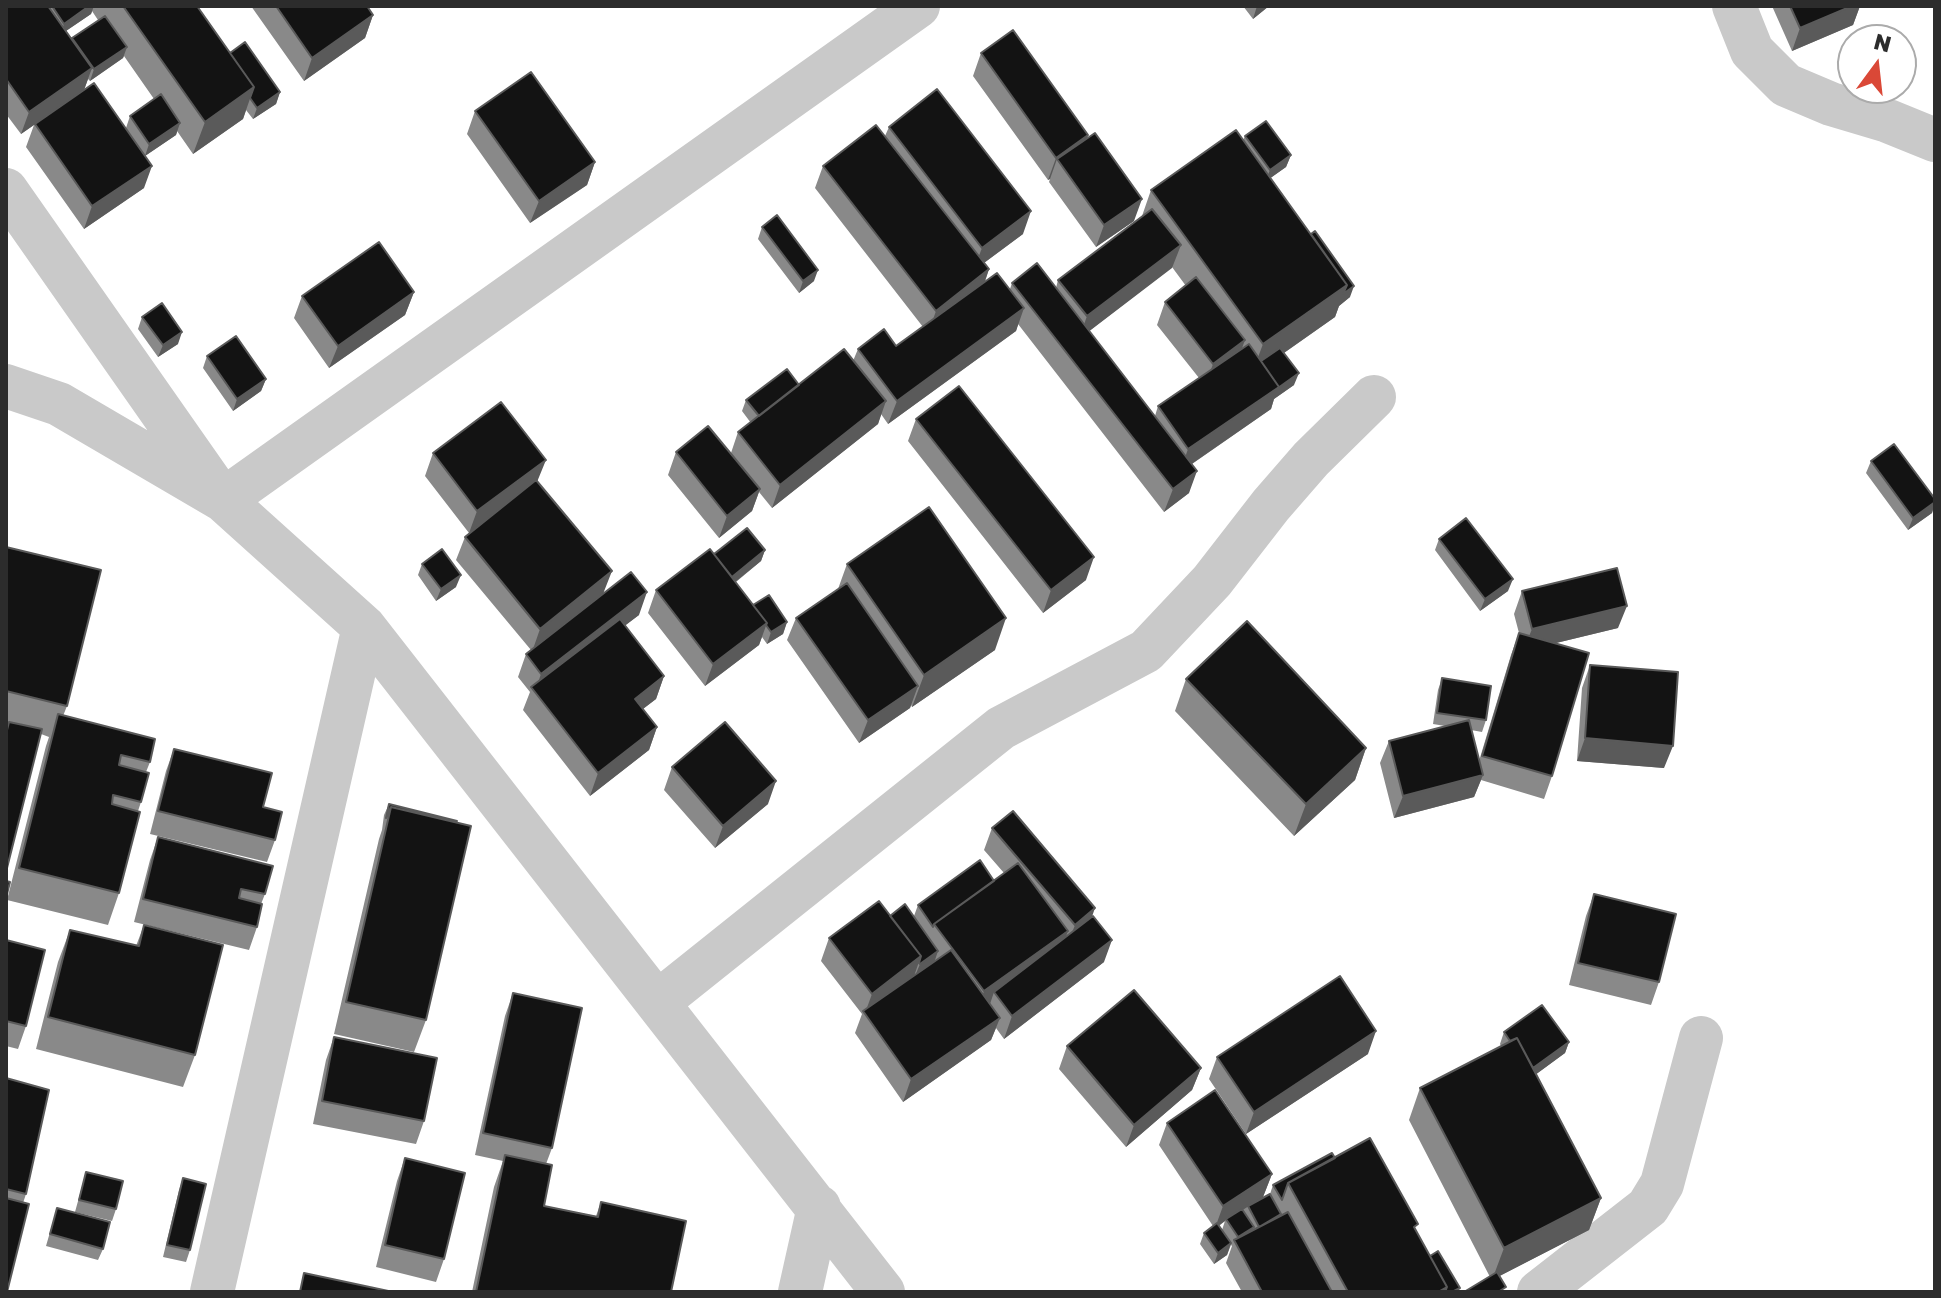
<!DOCTYPE html>
<html>
<head>
<meta charset="utf-8">
<style>
  body { margin:0 }
  #map { position:relative; width:1941px; height:1298px; overflow:hidden; background:#fff; font-family:"Golos Text",sans-serif }
  canvas { display:block }
  .frame { position:absolute; inset:0; border:8px solid #2c2c2c; pointer-events:none }
  .north { position:absolute; left:1837px; top:24px; width:80px; height:80px; box-sizing:border-box; background:#fff; border:2px solid #ababab; border-radius:50%; rotate:15deg; font-size:22px; font-weight:700; line-height:32px; text-align:center; color:#2c2c2c }
  .north::after { content:''; display:block; margin:auto; width:28px; height:36px; background:#da4837; clip-path:polygon(50% 0,100% 100%,50% 72%,0 100%) }
</style>
</head>
<body>
<div id="map">
<canvas width="1941" height="1298"></canvas>
<div class="frame"></div>
<div class="north">N</div>
</div>
<script>
const g = document.querySelector('canvas').getContext('2d');
g.lineJoin = 'round';
function stroke(path, color, width, dash) { g.strokeStyle = color; g.lineWidth = width; g.lineCap = dash ? 'butt' : 'round'; g.setLineDash(dash || []); g.stroke(path); }
function fill(path, color) { g.fillStyle = color; g.fill(path, 'evenodd'); }
stroke(new Path2D(`
  M1734,6L1752,51L1786,85L1831,104L1888,121L1935,140
  M6,190L223,500L364,627L883,1292
  M6,386L59,404L223,500L918,6
  M658,1002L1001,728L1146,651L1212,581L1271,505L1311,459L1374,397
  M212,1292L364,627
  M800,1292L819,1207
  M1539,1292L1648,1207L1662,1184L1701,1038`), '#c9c9c9', 44);
fill(new Path2D(`
  M6,6H197L230,53L280,92L276,104L253,119L246,110L243,119L193,154L177,131L176,135L145,156L144,188L84,229L26,147L34,125L21,134L6,114ZM92,11L98,20L72,39L66,31L91,14ZM124,56L154,99L130,116L126,128L84,90L88,79L90,81L123,58Z
  M251,6H367L373,15L365,38L304,81Z
  M1243,6H1269L1253,19Z
  M1772,6H1860L1853,25L1792,51Z
  M981,53L1088,135L1087,139L1134,221L1096,247L1049,182L1050,179L1048,180L973,76Z
  M475,111L595,162L587,185L530,223L467,134Z
  M889,127L1023,234L984,263L989,269L985,282L1010,289L1012,283L1056,288L1058,280L1142,216L1151,190L1243,140L1245,136L1291,155L1286,167L1270,178L1350,297L1339,306L1335,317L1284,353L1294,385L1274,399L1271,409L1192,464L1189,493L1164,512L1018,324L1016,331L888,424L881,414L878,424L772,508L759,492L752,511L719,538L668,475L676,452L731,453L738,432L751,423L742,411L746,400L799,385L853,361L858,349L896,346L923,327L815,188L823,166L885,136ZM1172,267L1186,286L1165,302L1157,325L1199,378L1158,406L1155,416L1089,331Z
  M762,227L814,281L799,293L758,239Z
  M414,292L405,315L329,368L294,318L302,296Z
  M142,317L178,344L158,357L138,329Z
  M207,356L266,379L261,391L233,411L203,368Z
  M916,419L1086,580L1043,613L908,441Z
  M433,453L538,482L604,593L639,615L625,625L664,676L656,699L643,709L657,727L649,750L590,796L523,710L530,692L518,677L526,654L531,650L456,560L465,537L469,533L425,476Z
  M1871,461L1935,499V504L1932,513L1908,530L1866,473Z
  M1439,539L1508,591L1480,611L1435,550Z
  M6,547L67,706L63,716L150,762L146,772L141,802L138,811L119,893L108,925L7,900L46,746L49,737L41,734L6,873V730L7,726H6Z
  M765,550L761,561L736,582L753,605L787,622L783,634L767,644L762,637L759,645L705,686L648,613L656,590Z
  M422,564L456,587L436,601L418,575Z
  M847,564L995,650L912,707L911,705L910,708L859,743L787,640L796,618L838,589Z
  M1522,591L1618,628L1556,643L1552,776L1544,799L1481,780L1474,797L1394,818L1380,763L1389,741L1445,726L1433,724L1438,690L1442,678L1486,720L1482,732L1471,730L1479,761L1511,655L1519,633L1514,614Z
  M1590,665L1664,768L1577,761L1582,688Z
  M1186,679L1366,748L1355,780L1294,836L1175,711Z
  M174,749L263,807L275,840L267,862L150,834L166,771Z
  M672,767L768,804L715,848L664,790Z
  M389,804L426,1020L414,1052L334,1034L379,839L382,830L384,815Z
  M992,828L1092,917L1104,962L1004,1039L996,1028L991,1040L903,1102L855,1033L862,1014L821,961L829,938L890,916H914L918,905L994,881L1004,873L984,850Z
  M158,837L265,894L261,904L257,927L249,950L134,922L150,860Z
  M1594,894L1659,982L1651,1005L1569,985L1586,916Z
  M144,925L195,1055L183,1087L36,1049L58,962L70,930L136,946Z
  M6,940L26,1026L18,1049L6,1046Z
  M513,993L552,1148L546,1164L544,1206L596,1216L601,1202L671,1292H472L494,1187L503,1161L475,1155L505,1016Z
  M1504,1032L1569,1042L1565,1053L1536,1074L1601,1198L1589,1230L1499,1276L1490,1277L1409,1120L1420,1088L1501,1046L1500,1044Z
  M334,1037L424,1121L416,1144L313,1124L326,1060Z
  M1067,1046L1201,1068L1192,1090L1126,1147L1059,1069Z
  M1368,1054L1246,1134L1209,1079L1217,1057Z
  M6,1078L26,1194L23,1203L6,1292Z
  M1167,1123L1272,1174L1263,1197L1254,1203L1270,1194L1273,1185L1335,1158L1416,1230L1430,1256L1460,1288L1458,1292H1242L1226,1263L1232,1246L1231,1245L1227,1255L1214,1264L1200,1244L1204,1233L1213,1226L1159,1145ZM1225,1221L1222,1230L1219,1226Z
  M405,1158L444,1259L436,1282L376,1267L397,1181Z
  M86,1172L116,1209L112,1221L75,1212Z
  M183,1178L190,1250L186,1262L163,1257L179,1190Z
  M57,1208L103,1249L98,1260L46,1246Z`), '#898989');
fill(new Path2D(`
  M89,6H94L91,14L60,35L64,24Z
  M1257,6H1269L1253,19Z
  M1852,6H1860L1853,25L1792,51L1800,28Z
  M373,15L365,38L304,81L312,58Z
  M127,47L123,58L90,81L94,69Z
  M92,68L84,90L21,134L29,112Z
  M254,87L243,119L193,154L205,122Z
  M280,92L276,104L253,119L257,108Z
  M180,123L176,135L145,156L149,144Z
  M1088,135L1080,158L1057,159L1050,179L1048,180L1056,158Z
  M1291,155L1286,167L1265,182L1270,170Z
  M595,162L587,185L530,223L539,201Z
  M152,166L144,188L84,229L92,206Z
  M1142,199L1134,221L1096,247L1104,225Z
  M1031,211L1023,234L973,271L982,248Z
  M1181,245L1172,268L1079,339L1087,316Z
  M989,269L981,292L928,334L936,311Z
  M818,270L814,281L799,293L803,281Z
  M1347,285L1354,286L1350,297L1339,306L1335,317L1251,376L1263,344Z
  M414,292L405,315L329,368L338,346Z
  M1024,308L1016,331L888,424L897,401Z
  M182,332L178,344L158,357L163,345Z
  M1245,340L1237,362L1205,386L1213,364Z
  M1299,373L1294,385L1274,399L1271,409L1180,472L1188,449Z
  M266,379L261,391L233,411L237,399Z
  M886,401L878,424L772,508L780,485Z
  M546,460L537,482L469,533L477,511Z
  M1197,471L1189,493L1164,512L1173,489Z
  M760,489L752,511L719,538L727,516Z
  M1935,502L1932,513L1908,530L1913,518Z
  M765,550L761,561L724,591L729,579Z
  M1094,557L1086,580L1043,613L1051,590Z
  M612,571L603,594L532,652L540,629Z
  M461,575L456,587L436,601L441,589Z
  M1513,579L1508,591L1480,611L1485,599Z
  M647,592L639,615L536,694L535,691L541,674Z
  M1627,606L1618,628L1523,651L1532,629Z
  M1006,618L995,650L912,707L924,675Z
  M787,622L783,634L767,644L771,632Z
  M767,623L759,645L705,686L713,664Z
  M664,676L656,699L627,721L635,699Z
  M918,686L910,708L859,743L868,720Z
  M657,727L649,750L590,796L598,773Z
  M1585,738L1673,746L1664,768L1577,761Z
  M1366,748L1355,780L1294,836L1306,804Z
  M1483,775L1474,797L1394,818L1403,796Z
  M776,781L768,804L715,848L723,826Z
  M1095,908L1087,931L1066,948L1075,925Z
  M1068,931L1060,953L994,992L990,1004L976,1014L984,991Z
  M1112,940L1104,962L1004,1039L1012,1016Z
  M938,951L934,963L915,976L920,964Z
  M921,956L913,979L865,1013L872,994Z
  M1000,1018L991,1040L903,1102L911,1079Z
  M1376,1031L1368,1054L1246,1134L1254,1112Z
  M1569,1042L1565,1053L1527,1081L1531,1069Z
  M1201,1068L1192,1090L1126,1147L1134,1125Z
  M1272,1174L1263,1197L1227,1220L1226,1219L1225,1221L1215,1228L1223,1206Z
  M1601,1198L1589,1230L1492,1280L1504,1248Z
  M1231,1243L1227,1255L1214,1264L1218,1253Z`), '#5a5a5a');
const building = new Path2D(`
  M6,6H48L92,68L29,112L6,79Z
  M52,6H89L64,24Z
  M123,6H197L254,87L205,122Z
  M276,6H367L373,15L312,58Z
  M1790,6H1852L1800,28Z
  M105,16L127,47L94,69L72,38Z
  M1013,30L1088,135L1056,158L981,53Z
  M245,42L280,92L257,108L250,98L254,87L230,53Z
  M531,72L595,162L539,201L475,111Z
  M94,83L152,166L92,206L35,124Z
  M937,89L1031,211L982,248L889,127Z
  M161,94L180,123L149,144L130,116Z
  M1266,121L1291,155L1270,170L1245,136Z
  M876,125L989,269L936,311L823,166Z
  M1236,130L1347,285L1263,344L1151,190Z
  M1095,133L1142,199L1104,225L1057,159Z
  M1152,209L1181,245L1087,316L1058,280Z
  M777,215L818,270L803,281L762,227Z
  M1315,231L1354,286L1343,294L1347,285L1311,234Z
  M379,242L414,292L338,346L302,296Z
  M1037,263L1197,471L1173,489L1012,283Z
  M997,273L1024,308L897,401L858,349L884,329L896,346Z
  M1196,277L1245,340L1213,364L1165,302Z
  M162,303L182,332L163,345L142,317Z
  M236,336L266,379L237,399L207,356Z
  M1249,344L1279,387L1188,449L1158,406Z
  M1280,348L1299,373L1278,388L1279,387L1261,361Z
  M844,349L886,401L780,485L738,432Z
  M787,369L799,385L759,416L746,400Z
  M959,386L1094,557L1051,590L916,419Z
  M501,402L546,460L477,511L433,453Z
  M708,426L760,489L727,516L676,452Z
  M1894,444L1935,499V502L1913,518L1871,461Z
  M536,480L612,571L540,629L465,537Z
  M929,507L1006,618L924,675L847,564Z
  M1466,518L1513,579L1485,599L1439,539Z
  M747,528L765,550L732,577L714,554Z
  M6,547L101,570L67,706L6,691Z
  M442,549L461,575L441,589L422,564Z
  M710,549L767,623L713,664L656,590Z
  M1617,568L1627,606L1532,629L1522,591Z
  M631,572L647,592L541,674L526,654Z
  M847,583L918,686L868,720L796,618Z
  M769,595L787,622L771,632L766,625L767,623L753,605Z
  M620,619L664,676L635,699L657,727L598,773L531,687Z
  M1247,621L1366,748L1306,804L1186,679Z
  M1519,633L1589,653L1552,776L1482,756Z
  M1590,665L1678,672L1673,746L1585,738Z
  M1442,678L1491,686L1486,720L1437,713Z
  M58,714L155,739L150,762L121,755L119,765L149,773L141,802L113,795L112,804L140,812L119,893L19,868Z
  M1469,720L1483,775L1403,796L1389,741Z
  M9,722L42,729L6,872V734Z
  M725,722L776,781L723,826L672,767Z
  M174,749L272,773L263,807L282,812L275,840L158,811Z
  M389,804L457,821L456,822L391,807L386,818Z
  M391,807L471,826L426,1020L346,1002Z
  M1013,811L1095,908L1075,925L992,828Z
  M158,837L273,866L265,894L241,889L239,898L262,904L257,927L143,899Z
  M980,860L994,881L934,924L933,927L918,905Z
  M1018,863L1068,931L984,991L934,924Z
  M6,881L10,882L6,898Z
  M1594,894L1676,914L1659,982L1578,963Z
  M879,901L921,956L872,994L829,938Z
  M905,904L938,951L920,964L919,963L921,956L890,916Z
  M1093,916L1112,940L1012,1016L994,992Z
  M144,925L223,945L195,1055L48,1017L70,930L139,946Z
  M6,940L45,950L26,1026L6,1021Z
  M951,950L1000,1018L911,1079L863,1011Z
  M1340,976L1376,1031L1254,1112L1217,1057Z
  M1134,990L1201,1068L1134,1125L1067,1046Z
  M513,993L582,1008L552,1148L483,1133Z
  M1542,1005L1569,1042L1533,1068L1517,1038L1510,1041L1504,1032Z
  M334,1037L437,1058L424,1121L322,1101Z
  M1517,1038L1601,1198L1504,1248L1420,1088Z
  M6,1078L49,1090L26,1194L6,1189Z
  M1215,1090L1272,1174L1223,1206L1167,1123Z
  M1370,1138L1418,1224L1414,1227L1447,1287L1438,1292H1348L1288,1183Z
  M1332,1153L1335,1158L1288,1183L1282,1200L1273,1185Z
  M505,1155L552,1165L544,1206L598,1217L601,1202L686,1221L671,1292H476Z
  M405,1158L465,1173L444,1259L385,1245Z
  M86,1172L123,1181L116,1209L79,1200Z
  M183,1178L206,1184L190,1250L167,1245Z
  M1270,1194L1281,1214L1259,1227L1248,1206Z
  M6,1198L29,1204L7,1292H6Z
  M57,1208L110,1222L103,1249L50,1234Z
  M1242,1209L1254,1227L1238,1237L1226,1219Z
  M1288,1212L1332,1292H1262L1234,1240Z
  M1217,1223L1231,1243L1218,1253L1204,1233Z
  M1438,1251L1460,1288L1452,1292H1445L1447,1287L1430,1256Z
  M1497,1272L1506,1287L1498,1292H1464Z
  M304,1273L393,1292H300Z`);
fill(building, '#131313');
stroke(building, '#5a5a5a', 2);
</script>
</body>
</html>
